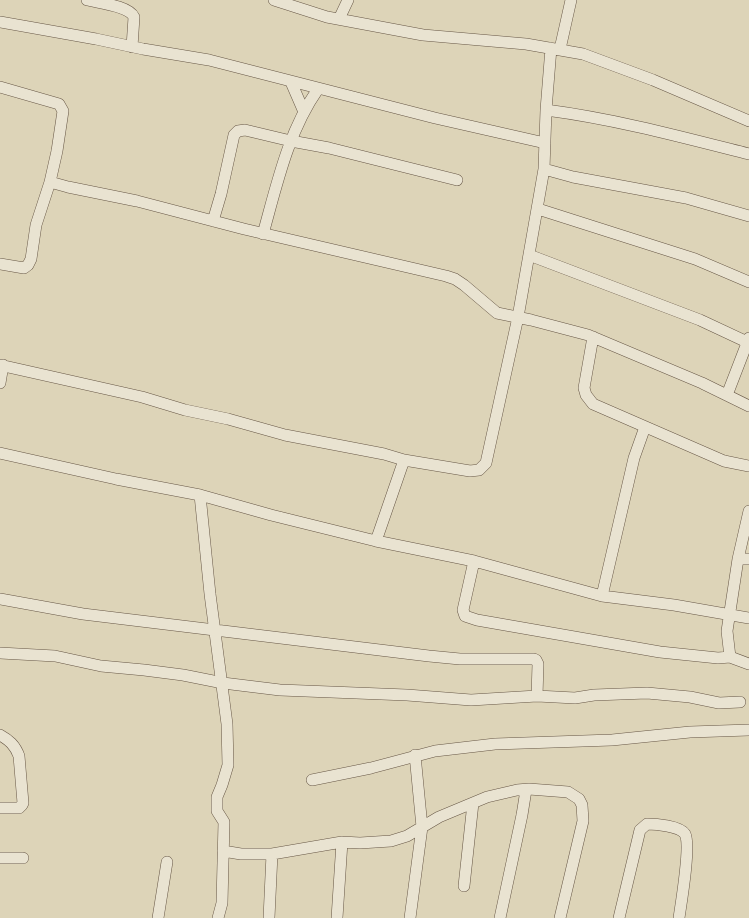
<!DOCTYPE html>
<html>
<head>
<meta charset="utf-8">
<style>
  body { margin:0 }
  canvas { display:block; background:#ddd4b8 }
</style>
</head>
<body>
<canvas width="749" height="918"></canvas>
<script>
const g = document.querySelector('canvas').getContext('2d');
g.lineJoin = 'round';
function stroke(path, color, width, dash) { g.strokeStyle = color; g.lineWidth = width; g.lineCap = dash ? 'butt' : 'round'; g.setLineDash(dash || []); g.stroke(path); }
const minor = new Path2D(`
  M87,0C100,3 129,6 134,17L132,47
  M274,0L327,17L423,35L526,44L583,54L653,80L749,121
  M339,19L348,0
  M0,22L96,39L143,49L209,60L435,118L545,143
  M560,49L571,0
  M291,82L304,112
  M0,87L59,104L63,111L57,151L50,182L36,225L31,259L28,265L24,268L0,264
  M546,110C615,119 682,137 749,154
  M544,169L573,177L686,198L749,216
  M50,182L68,187L137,201L244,229L446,276L455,279L464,285L497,313L531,320L588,335L702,383L749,406
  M538,209L695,259L749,282
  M213,221L221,194L234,135L238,131L245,130L291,141L329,148L457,180
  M263,234C277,184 288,132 318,89
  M529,255L700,320L747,342
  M593,337L584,388L586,395L593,404L724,461L749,466
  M0,365L142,397L185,410L228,419L285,435L384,454L404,460L470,471L479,470L486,463L518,317L544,169L546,110L551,48
  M0,383L3,365
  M727,395L749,338
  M0,453L116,479L200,495
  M376,541L404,460
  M738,559H749
  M474,561L463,610L465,616L477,620L660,652L718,658L730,657L749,664
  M602,596L634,458L645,427
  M0,599L83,614L429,656L460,659H534L536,660L538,664L537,696
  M0,653L55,656L101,666L144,670L183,675L223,683L280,690L407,695L471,700L537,696L575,698L594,695L647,693L690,697L719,703L740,702
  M730,657L727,631L738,559L749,511
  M0,735C9,740 15,745 19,756L23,803L22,805L19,808H0
  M312,780L371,768L435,751L495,744L612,740L690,732L749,730
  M223,851L241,854H272L342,842L360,843L391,841L407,836L439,817L487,797L517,790L529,789L568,792L579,799L582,805L583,821L560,918
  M0,858H23
  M464,886L473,803
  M158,918L167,862
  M218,918L222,903L224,822L217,811V797L222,785L228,765L227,724L210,594L200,495L271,515L376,541L474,561L602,596L674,605L749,618
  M269,918L272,854
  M337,918L342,842
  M410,918L422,827L415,755
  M500,918L522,815L526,790
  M619,918L640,830L647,824C656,824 680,826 685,834C691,845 681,904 679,918`);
stroke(minor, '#675746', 12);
stroke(minor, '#e9e3d1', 11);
</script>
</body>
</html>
